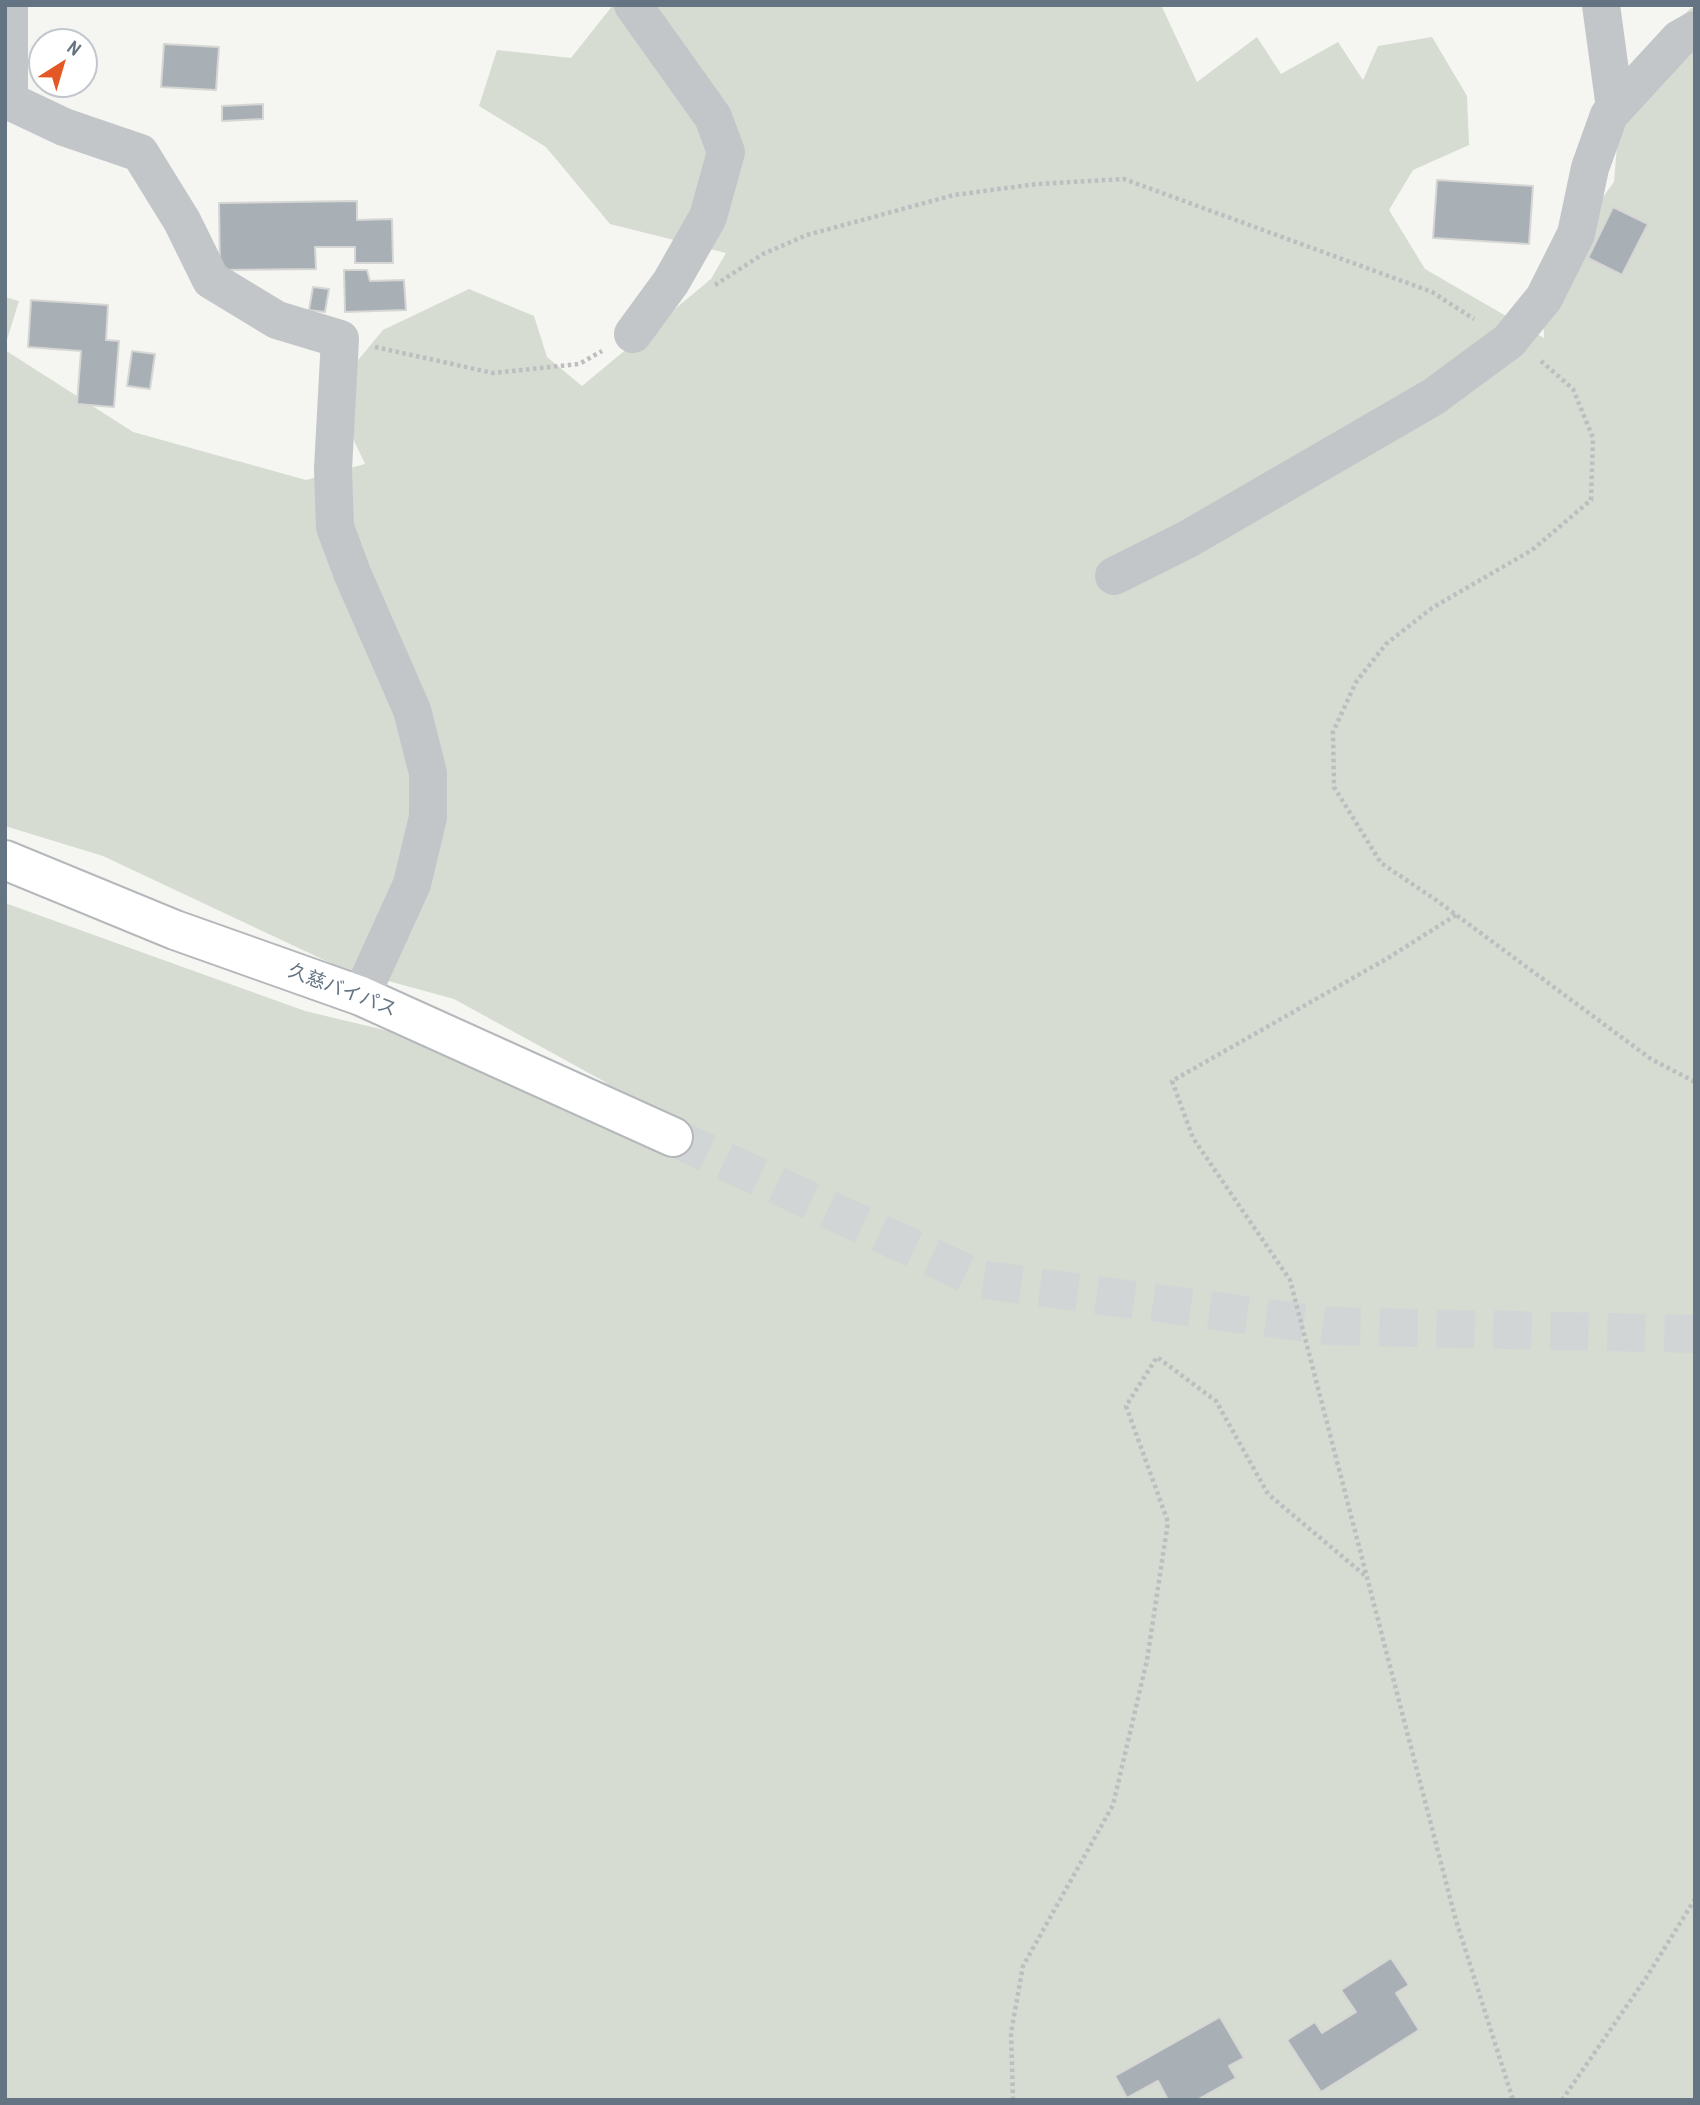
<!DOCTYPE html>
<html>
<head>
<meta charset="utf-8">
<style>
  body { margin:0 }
  #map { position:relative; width:1700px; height:2105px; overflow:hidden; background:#f5f5f1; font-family:"Archivo Narrow",sans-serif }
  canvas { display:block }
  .frame { position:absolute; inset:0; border:7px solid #647482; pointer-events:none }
  .north { position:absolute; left:28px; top:28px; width:70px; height:70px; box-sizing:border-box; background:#fff; border:2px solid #c1c7cd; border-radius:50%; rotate:37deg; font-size:19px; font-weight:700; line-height:28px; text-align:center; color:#647482 }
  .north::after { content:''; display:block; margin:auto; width:24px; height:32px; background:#e35824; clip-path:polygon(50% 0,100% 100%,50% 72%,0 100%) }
</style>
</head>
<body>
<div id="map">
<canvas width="1700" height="2105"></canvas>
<div class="frame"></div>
<div class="north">N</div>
</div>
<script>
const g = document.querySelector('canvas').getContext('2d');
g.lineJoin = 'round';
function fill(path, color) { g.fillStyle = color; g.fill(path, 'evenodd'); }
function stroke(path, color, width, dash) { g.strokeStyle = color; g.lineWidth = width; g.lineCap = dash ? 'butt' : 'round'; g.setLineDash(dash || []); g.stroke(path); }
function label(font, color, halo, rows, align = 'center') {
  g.font = font + ' "Archivo Narrow","Noto Sans JP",sans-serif'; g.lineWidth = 7; g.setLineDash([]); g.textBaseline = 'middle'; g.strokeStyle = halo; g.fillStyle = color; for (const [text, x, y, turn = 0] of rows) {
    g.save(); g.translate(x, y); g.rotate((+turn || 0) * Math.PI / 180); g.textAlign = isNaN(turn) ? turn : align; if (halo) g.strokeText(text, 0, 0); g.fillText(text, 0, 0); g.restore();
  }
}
fill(new Path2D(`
  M613,5H1161L1197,82L1257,37L1281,74L1338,42L1363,80L1378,46L1432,37L1467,96L1469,145L1413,170L1389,210L1425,269L1544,338L1542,280L1614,182L1623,72L1691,8L1695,9V2100H5V903L305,1011L607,1083L454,999L341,968L103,856L5,826V350L133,432L306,480L365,464L350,432L354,365L383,330L469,289L534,316L547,357L582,386L711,279L726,253L610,224L546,147L479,106L497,50L571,58Z
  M5,297L19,301L5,346Z`), '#d6dcd2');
const building = new Path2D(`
  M164,44L219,47L216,90L161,87Z
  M263,104V119L222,121V106Z
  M1437,180L1533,186L1529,244L1433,238Z
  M357,201V220L392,219L393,263H355V247H315L316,269L220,270L219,203Z
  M1613,207L1648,224L1622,275L1588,258Z
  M344,270H367L370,281L404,280L406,310L345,312Z
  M313,287L329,289L325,312L309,310Z
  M31,300L108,305L106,340L119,341L114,407L77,404L81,351L28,347Z
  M132,351L155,354L150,389L127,386Z
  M1391,1958L1409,1985L1396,1993L1419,2030L1321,2092L1287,2040L1315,2022L1322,2033L1356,2012L1341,1990Z
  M1220,2017L1244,2058L1229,2066L1236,2078L1197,2100H1168L1158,2081L1127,2098L1115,2076Z`);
fill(building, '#a8b0b6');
stroke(building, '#d6d6d4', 2);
stroke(new Path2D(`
  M673,1137L979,1279L1327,1326L1695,1334`), '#d1d5d5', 38, [38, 19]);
const highway = new Path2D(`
  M5,860L175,930L361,996L673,1137`);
stroke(highway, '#b5b8bb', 42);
stroke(new Path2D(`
  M715,285L763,254L807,235L954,195L1037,184L1124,179L1432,292L1474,319
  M375,347L493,373L579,364L602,351
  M1541,361L1573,389L1593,438L1591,500L1532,550L1432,608L1386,644L1356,682L1333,732L1334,787L1381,863L1436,900L1651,1059L1695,1082
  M1456,915L1388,958L1172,1081L1193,1138L1290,1280L1455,1917L1513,2100
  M1013,2100L1011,2033L1023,1966L1113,1805L1147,1660L1168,1522L1126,1406L1157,1357L1216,1401L1268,1494L1368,1578
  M1562,2100L1646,1978L1695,1899`), '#bcbec0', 4.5, [3.5, 3.5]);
stroke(new Path2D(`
  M9,5V101L64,127L140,153L182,221L211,280L277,320L340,339L333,469L335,527L352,573L412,710L428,773V817L412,884L361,996
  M633,5L713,117L726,152L708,217L671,282L633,334
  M1601,5L1615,108
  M1114,576L1188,539L1433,397L1509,341L1544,298L1576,234L1590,168L1609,115L1679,39L1695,30`), '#c2c6c9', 38);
stroke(highway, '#fff', 38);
label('19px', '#647482', '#fff', [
  ["久慈バイパス",342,991,21]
]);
</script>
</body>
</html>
